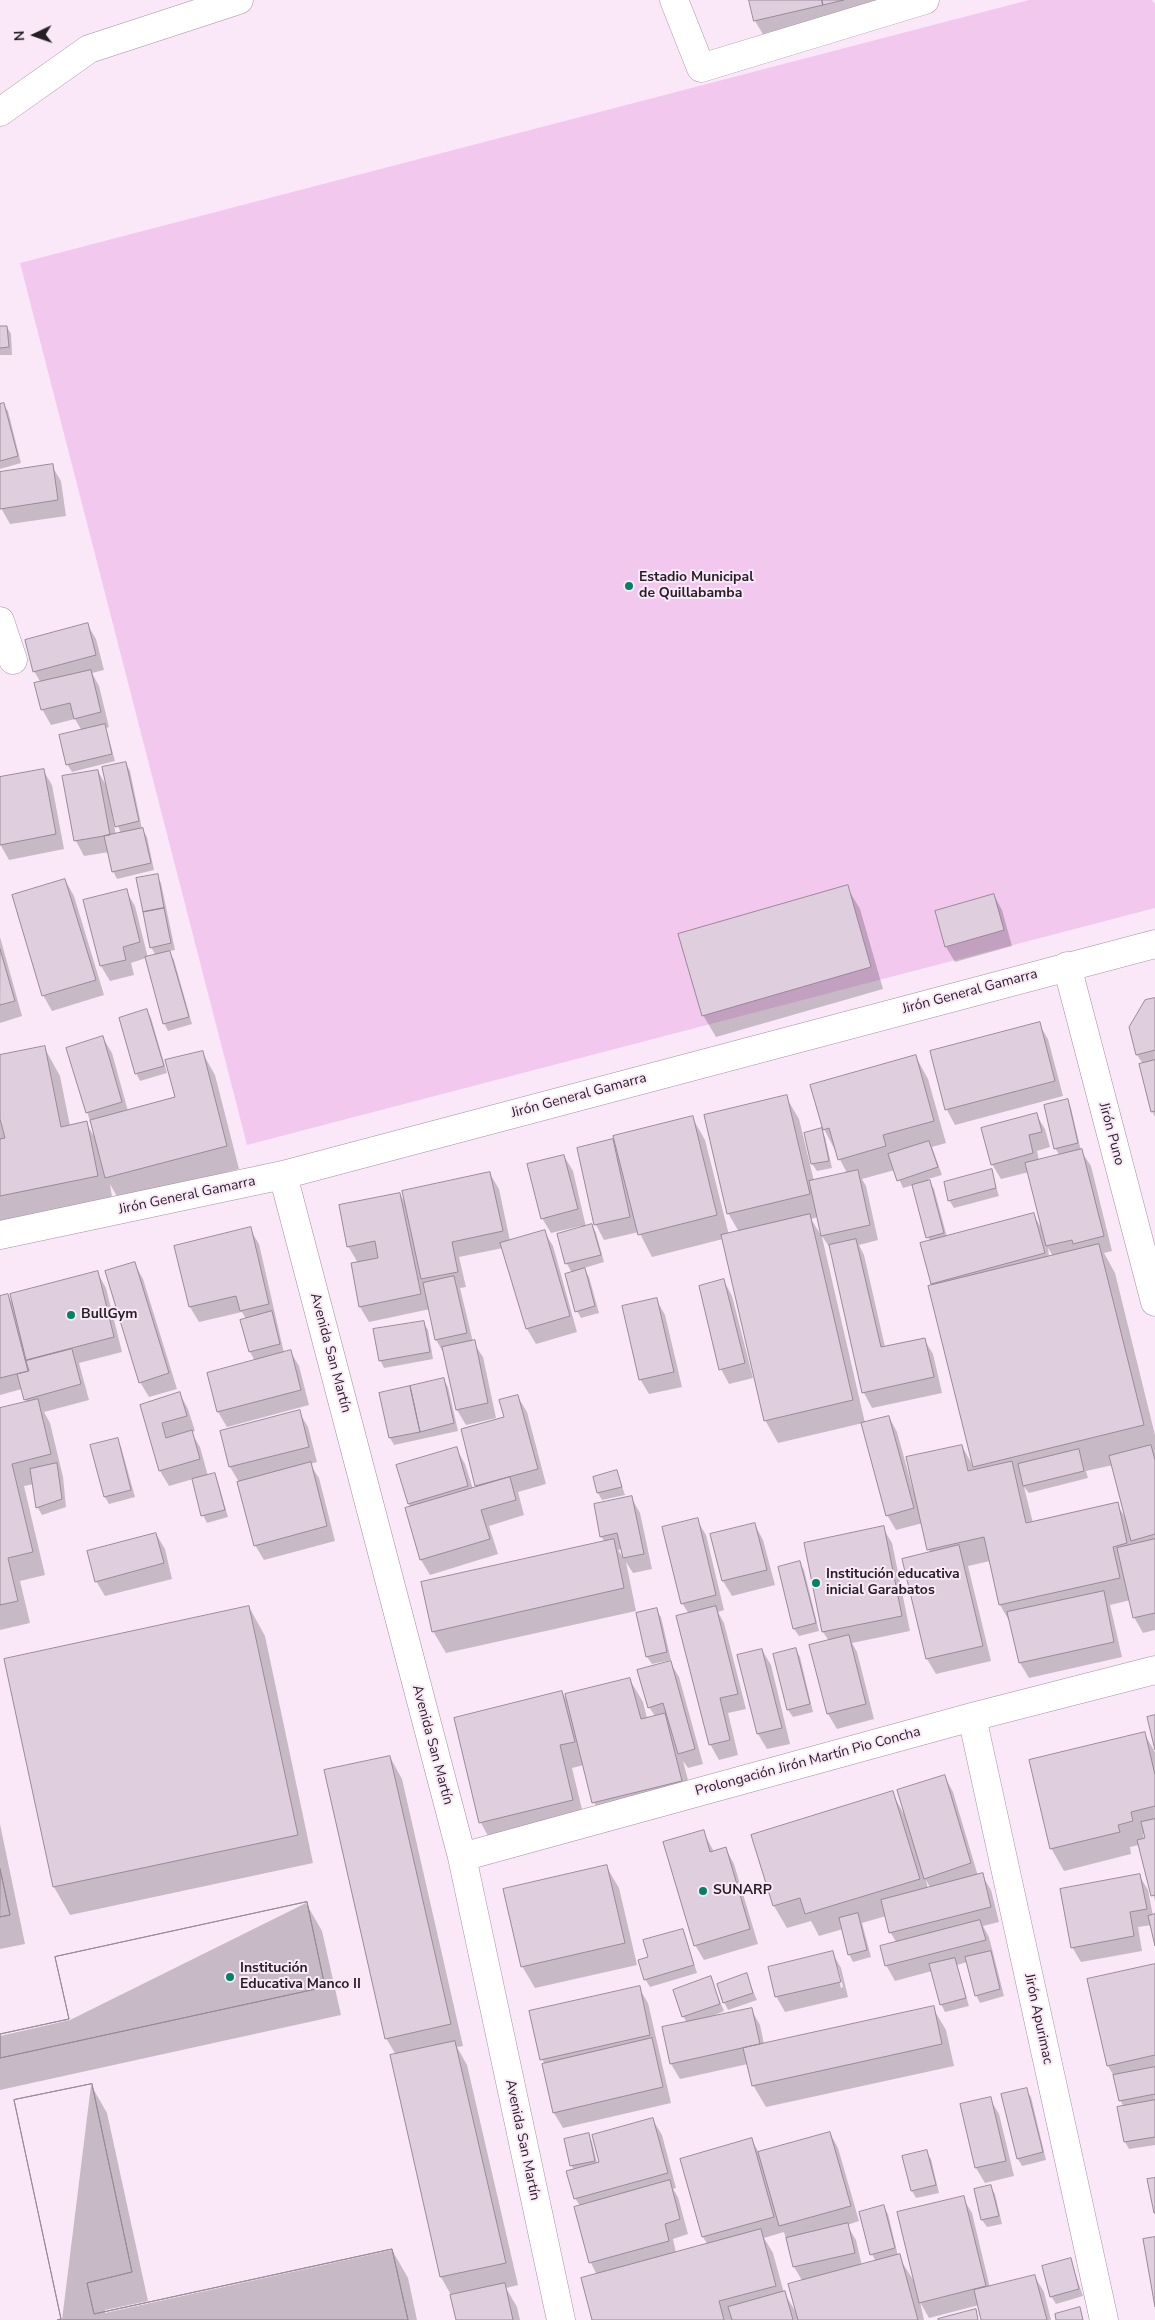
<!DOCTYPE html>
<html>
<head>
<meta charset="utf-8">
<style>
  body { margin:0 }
  #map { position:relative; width:1155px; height:2320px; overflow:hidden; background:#fae8f8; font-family:"Nunito Sans",sans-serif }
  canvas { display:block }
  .north { position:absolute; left:10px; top:10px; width:50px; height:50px; -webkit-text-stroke:4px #fae8f8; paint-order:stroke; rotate:267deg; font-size:14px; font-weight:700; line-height:20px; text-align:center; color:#251f25 }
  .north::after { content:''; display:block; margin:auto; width:18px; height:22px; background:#251f25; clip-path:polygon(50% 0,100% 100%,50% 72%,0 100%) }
</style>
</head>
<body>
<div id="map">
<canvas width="1155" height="2320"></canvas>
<div class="north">N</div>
</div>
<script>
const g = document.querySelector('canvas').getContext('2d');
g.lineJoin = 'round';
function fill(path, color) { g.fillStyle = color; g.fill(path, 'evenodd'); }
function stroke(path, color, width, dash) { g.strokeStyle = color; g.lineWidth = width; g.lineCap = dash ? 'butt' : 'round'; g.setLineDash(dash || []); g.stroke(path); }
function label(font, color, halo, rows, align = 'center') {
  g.font = font + ' "Nunito Sans",sans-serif'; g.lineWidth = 4; g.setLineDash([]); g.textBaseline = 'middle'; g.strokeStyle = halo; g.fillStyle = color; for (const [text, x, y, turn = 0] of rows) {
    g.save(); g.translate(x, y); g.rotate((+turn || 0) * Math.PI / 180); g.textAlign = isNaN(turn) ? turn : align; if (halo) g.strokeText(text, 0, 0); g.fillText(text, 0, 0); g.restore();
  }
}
fill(new Path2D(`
  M1029,0H1152L1155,4V908L247,1145L20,263Z`), '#f3c8ef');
fill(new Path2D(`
  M751,0H920L764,36L755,21Z
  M0,327H7L11,334L12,355H0Z
  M3,404L8,411L21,463L0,469V405Z
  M52,466L61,481L66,516L10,524L1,508L0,473Z
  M87,624L96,639L104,670L92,673L99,686L109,727L106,728L115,761L72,772L67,764L82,731L75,719L51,725L42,709L41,683L34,671Z
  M126,763L130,771L142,829L147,837L154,870L117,879L113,871L109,852L84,856L76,841L64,777L98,771L108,789ZM112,815H114L121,834L116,835Z
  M43,770L52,785L64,849L9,860L0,844V778Z
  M157,875L161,883L175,950L169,951L174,960L192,1024L168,1031L164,1023L146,958L131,963L134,975L110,981L101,966L85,901L126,891L135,906L148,958L156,956L151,947Z
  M65,880L74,896L104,995L52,1011L43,995Z
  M847,887L860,909L883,989L716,1037L703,1015Z
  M994,895L1002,910L1012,946L955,962L946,947L936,912Z
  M0,937L22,1016L0,1023Z
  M1155,999V1117L1152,1111L1143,1064L1137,1055Z
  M147,1010L151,1018L167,1073L140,1081L136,1073Z
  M1039,1024L1048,1039L1063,1096L955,1125L947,1110L932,1052Z
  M103,1038L112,1053L128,1111L176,1098L202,1052L215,1075L239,1169L119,1200L110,1184L113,1204L0,1227V1057L44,1047L60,1076L70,1126L86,1123L95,1138L68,1048Z
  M916,1057L928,1079L946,1143L932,1147L942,1175L928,1179L934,1189L947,1237L1033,1214L1042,1229L1029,1172L1001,1179L992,1164L1036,1114L1045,1129L1050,1147L1037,1151L1039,1161L1060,1156L1055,1148L1067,1100L1071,1108L1081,1151L1091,1166L1112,1251L1104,1253L1115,1273L1155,1435V1630L1143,1633L1134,1617L1131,1600L1110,1605L1122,1657L1029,1678L1020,1663L1011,1624L1000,1605L990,1561L968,1566L991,1661L936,1674L927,1659L904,1560L930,1553L923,1523L896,1530L887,1515L863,1423L778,1443L765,1420L723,1239L652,1257L639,1232L604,1240L596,1225L578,1149L612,1141L617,1149L692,1117L705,1140L729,1235L739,1232L728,1213L786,1097L799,1119L814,1181L847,1173L824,1129ZM895,1170L903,1188L913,1185L930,1242L932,1283L973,1466L962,1446L913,1490L897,1432L889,1417L865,1423L822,1237L811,1219L818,1217L822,1236L832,1251L864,1393L872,1408L942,1393L933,1354L924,1339L885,1347L864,1255L859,1245L878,1240L866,1186L862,1179ZM1048,1248L1053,1256L1049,1257ZM1113,1465L1126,1519L1117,1504L1033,1523L1024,1487L1029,1493L1088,1478L1086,1471Z
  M821,1130L825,1137L832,1168L817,1171L812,1164Z
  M564,1156L573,1171L586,1227L592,1225L596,1233L604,1262L584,1268L589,1277L599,1313L581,1318L577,1311L572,1273L567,1264L559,1235L581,1228V1226L551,1233L542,1218Z
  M991,1171L999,1196L954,1208L949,1200Z
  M490,1174L499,1189L510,1241L544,1231L553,1246L577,1332L536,1344L527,1329L503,1248L459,1257L466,1287L460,1288L473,1342L483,1357L496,1418L466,1425L457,1410L445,1355L436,1340L430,1309L369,1322L360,1307L358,1263L348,1246L400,1194L406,1205Z
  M250,1229L259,1244L284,1353L290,1351L299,1366L309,1405L227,1427L218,1412L208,1373L255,1361L250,1352L242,1321L246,1319L242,1312L199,1322L190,1307L176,1247Z
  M134,1263L143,1279L177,1389L149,1397L140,1382Z
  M97,1272L106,1288L122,1352L79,1363L89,1400L44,1412L50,1423L63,1477L66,1507L42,1515L38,1508L34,1484L24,1486L45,1575L20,1581L30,1623L0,1630V1410L27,1403L22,1389L0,1395V1297L8,1295L12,1303Z
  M724,1281L732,1296L753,1378L729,1384L721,1369Z
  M656,1299L665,1315L682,1387L649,1394L640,1379Z
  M423,1322L428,1330L433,1359L384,1368L380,1360Z
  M443,1379L448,1387L458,1431L394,1445L390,1438L380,1394Z
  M180,1394L188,1409L195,1431L191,1432L200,1447L208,1476L214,1474L218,1482L228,1517L207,1523L203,1515L193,1479L169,1486L160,1471L142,1405Z
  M518,1397L527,1412L546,1484L518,1492L524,1515L489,1526L498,1554L430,1575L421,1560L409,1503L456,1448L465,1464L473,1489L478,1487L476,1485L506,1418Z
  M299,1412L308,1427L317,1462L310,1464L319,1478L335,1541L264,1560L255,1545L239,1482L230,1467L221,1432Z
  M117,1440L121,1447L135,1497L109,1504L105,1497Z
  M617,1472L625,1495L602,1500L598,1493Z
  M631,1497L640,1513L652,1569L633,1573L626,1562L636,1611L446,1653L433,1631L605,1543L601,1536ZM622,1549L624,1559L618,1550Z
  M697,1520L706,1535L724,1610L718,1612L724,1623L746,1709L728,1713L738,1755L719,1760L710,1744L689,1614L682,1603Z
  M755,1525L763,1540L775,1585L732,1596L723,1581L711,1535Z
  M883,1528L892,1543L910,1631L852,1643L857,1652L874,1719L837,1729L828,1714L829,1641L823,1632L806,1544Z
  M156,1534L165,1549L172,1579L105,1596L96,1581Z
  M800,1563L804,1570L819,1631L799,1636L794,1629L779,1568Z
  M249,1607L265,1636L313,1863L70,1915L54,1887Z
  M656,1610L661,1617L671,1660L652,1664L647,1657L638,1614Z
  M762,1650L771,1665L790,1744L767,1749L758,1734L739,1656Z
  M796,1650L800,1657L813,1712L793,1717L788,1710L775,1655Z
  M670,1662L679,1677L703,1764L688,1768L683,1761L694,1803L606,1824L594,1802L584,1765L572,1768L585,1822L493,1845L481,1823L562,1692L568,1703L630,1680L643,1702L647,1718L655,1716L649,1707Z
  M1144,1733L1155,1752V1901L1139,1845L1130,1847L1131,1854L1064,1871L1051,1848ZM1143,1834H1146L1147,1839H1144Z
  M390,1757L402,1779L463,2046L457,2047L467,2065L518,2285L506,2288L517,2307L520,2320H457L451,2295L441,2277L391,2056L396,2055L386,2038Z
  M945,1777L953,1792L978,1876L982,1875L991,1890L999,1922L983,1926L989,1937L1004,1996L980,2003L976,1995L967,1962L957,1965L969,2006L945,2012L941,2004L932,1971L895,1981L886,1965L897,1943L890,1932L886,1916L862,1923L871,1957L853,1962L849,1954L843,1929L819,1936L811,1921L787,1928L774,1906L753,1835L892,1793L904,1814ZM926,1880L930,1887L931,1888L928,1889Z
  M0,1824L25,1944L0,1949Z
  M703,1831L714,1852L726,1849L734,1864L758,1944L704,1960L695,1945Z
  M606,1866L619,1888L637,1965L535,1988L522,1966Z
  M1139,1875L1148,1890L1153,1916L1155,1915V1941L1152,1925L1138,1927L1142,1951L1081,1962L1072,1947Z
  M306,1903L322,1931L341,2015L0,2090V2036L70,2020Z
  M683,1930L697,1973L650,1987L645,1979L650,1958Z
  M832,1952L841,1968L848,1997L785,2012L776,1996ZM836,1967H838L843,1987L841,1988Z
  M1155,1965V2145L1129,2149L1125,2142L1124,2107L1120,2100L1115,2078L1108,2066Z
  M746,1975L757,2000L728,2010L724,2002Z
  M710,1978L724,2011L706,2019L751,2009L760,2025L764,2044L933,2008L946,2030L954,2066L766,2107L753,2085L748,2064L680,2079L671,2064L687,2023L683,2016Z
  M639,1988L648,2003L671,2103L563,2128L554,2113L545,2065L542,2059Z
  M91,2085L107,2113L148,2301L105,2310V2313L392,2250L408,2278L417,2320H62Z
  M1026,2090L1031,2097L1046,2160L1022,2166L1018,2159Z
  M990,2099L999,2114L1014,2176L985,2183L976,2168L962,2105Z
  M653,2120L662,2135L676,2188L673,2189L678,2197L688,2234L673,2239L676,2253L708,2245L703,2237L752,2140L759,2153L830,2133L838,2148L859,2221L847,2225L856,2240L862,2266L876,2262L872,2254L883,2206L888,2214L898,2256L914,2281L963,2198L972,2213L990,2288L1035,2277L1044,2292L1051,2320H983L979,2305L929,2318L920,2302L924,2320H594L597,2275L591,2263L576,2208L580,2206L575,2198L574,2170L571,2165L588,2135L592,2142L597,2163ZM784,2232L794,2267L803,2282L796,2312L784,2293L773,2253L764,2238Z
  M926,2152L931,2159L939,2193L916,2198L912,2191Z
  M990,2186L995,2194L1002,2224L987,2227L982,2220L975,2190Z
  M1070,2260L1083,2296L1056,2304L1051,2296Z`), '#0003');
const building = new Path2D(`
  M749,0H822L823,5L754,21Z
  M822,0H844L823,5Z
  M0,326H7L9,347L0,348Z
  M4,403L18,456L0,461V404Z
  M53,464L58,500L0,509V472Z
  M88,623L96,655L33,672L25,640Z
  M91,670L101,712L74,719L70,703L41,710L34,683Z
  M105,724L112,754L66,765L59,735Z
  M126,762L139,821L115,827L102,767Z
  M44,769L56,834L0,845V777Z
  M98,770L110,835L74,841L62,776Z
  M143,828L151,863L112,872L104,836Z
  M158,874L164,908L143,912L136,878Z
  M65,879L96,980L42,996L12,895Z
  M848,885L871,967L702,1016L678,934Z
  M127,889L140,942L123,947L126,960L100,966L83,900Z
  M994,894L1004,930L945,947L935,911Z
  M164,908L171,943L150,948L143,912Z
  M0,949L15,1001L0,1005Z
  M170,951L189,1017L163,1024L145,957Z
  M1155,998V1050L1136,1055L1129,1027L1145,1000Z
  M147,1009L164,1066L135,1074L119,1018Z
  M1040,1022L1055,1081L945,1110L930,1051Z
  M103,1036L122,1102L86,1113L66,1048Z
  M45,1046L61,1127L87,1121L98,1176L0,1196V1139L5,1138L0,1119V1055Z
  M203,1051L227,1146L105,1178L90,1120L175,1097L165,1060Z
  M916,1055L934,1121L883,1135L886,1146L838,1160L829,1128L823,1130L810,1085Z
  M1155,1060V1111L1151,1112L1139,1064Z
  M787,1095L810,1194L727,1214L704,1115Z
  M1068,1099L1078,1143L1054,1149L1044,1105Z
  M1037,1113L1042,1132L1029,1135L1033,1153L991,1165L981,1128Z
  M693,1116L717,1215L638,1235L613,1136Z
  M822,1128L829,1161L811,1164L804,1133Z
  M613,1139L630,1217L594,1225L577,1148Z
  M929,1141L938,1167L897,1181L888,1154Z
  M1082,1149L1104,1236L1073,1244L1072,1240L1046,1246L1025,1163Z
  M564,1155L578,1209L541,1219L527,1164Z
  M992,1169L996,1188L948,1201L944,1182Z
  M858,1170L870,1225L821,1236L809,1181Z
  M490,1172L503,1231L452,1242L458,1272L421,1279L402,1191Z
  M930,1180L944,1233L926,1238L912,1185Z
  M400,1193L421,1294L359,1307L351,1263L378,1258L375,1241L347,1247L339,1205Z
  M1034,1213L1045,1253L931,1284L920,1243Z
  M810,1214L853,1400L764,1421L721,1235Z
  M592,1224L601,1255L565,1264L557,1234Z
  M251,1227L269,1304L240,1311L236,1296L189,1307L174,1246Z
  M545,1230L570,1316L526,1329L500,1243Z
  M856,1239L881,1347L925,1338L934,1377L862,1393L829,1245Z
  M1099,1244L1144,1425L973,1467L928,1286Z
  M135,1262L169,1373L139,1383L105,1271Z
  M585,1268L595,1306L575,1312L565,1274Z
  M98,1271L114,1337L26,1360L10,1294Z
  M454,1276L467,1333L435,1340L423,1283Z
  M724,1279L745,1363L719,1370L699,1286Z
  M8,1294L28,1371L0,1378V1296Z
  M657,1298L674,1372L639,1380L622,1306Z
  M272,1311L280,1344L249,1352L240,1320Z
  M424,1321L430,1352L379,1361L373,1329Z
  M475,1340L488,1403L456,1410L442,1347Z
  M72,1349L81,1384L24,1400L17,1374L29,1371L26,1361Z
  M291,1350L301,1390L217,1412L207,1373Z
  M444,1378L454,1423L420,1432L410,1386Z
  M410,1386L420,1432L389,1438L379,1393Z
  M180,1392L187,1416L162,1423L166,1438L192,1430L200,1459L159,1471L140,1405Z
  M518,1395L538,1469L475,1486L461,1429L504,1417L499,1400Z
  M38,1399L51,1454L12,1464L33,1552L8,1558L18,1601L0,1605V1408Z
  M300,1410L309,1447L229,1467L220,1431Z
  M889,1416L914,1508L886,1516L861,1423Z
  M118,1438L131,1490L104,1497L90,1445Z
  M962,1445L968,1471L1012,1461L1026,1523L1118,1502L1127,1543L1113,1547L1120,1578L999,1605L984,1537L927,1550L906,1457Z
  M1151,1445L1155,1460V1534L1131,1541L1109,1456Z
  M457,1447L468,1486L408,1504L396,1465Z
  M1079,1449L1084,1471L1023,1486L1018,1464Z
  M311,1462L327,1526L254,1546L237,1482Z
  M57,1463L62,1499L36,1508L30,1469Z
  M617,1470L622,1487L597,1493L593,1477Z
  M215,1473L225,1510L201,1516L192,1479Z
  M510,1477L516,1500L481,1510L490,1539L420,1560L405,1508Z
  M632,1496L644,1554L623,1558L617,1533L600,1537L594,1504Z
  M698,1518L716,1595L681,1604L662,1527Z
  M755,1523L767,1570L722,1581L710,1534Z
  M884,1526L902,1616L822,1632L804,1543Z
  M156,1533L164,1563L95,1582L87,1551Z
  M614,1539L624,1588L432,1632L421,1582Z
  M1155,1539V1613L1133,1618L1117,1548Z
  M959,1545L983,1646L926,1659L902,1559Z
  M800,1561L816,1623L793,1629L778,1567Z
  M1104,1591L1114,1642L1019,1663L1007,1612Z
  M249,1606L298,1835L53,1887L4,1659Z
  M716,1606L738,1694L720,1698L730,1740L709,1745L676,1616Z
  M657,1608L667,1652L646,1657L636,1613Z
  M849,1635L866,1704L827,1714L809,1645Z
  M796,1648L810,1704L787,1710L773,1654Z
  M762,1649L782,1728L757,1734L737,1655Z
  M671,1661L695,1749L678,1754L663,1703L648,1708L637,1670Z
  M630,1678L641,1719L665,1713L682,1781L592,1803L565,1694Z
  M562,1691L575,1742L560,1745L573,1800L479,1823L454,1718Z
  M1155,1715V1750L1147,1717Z
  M1145,1732L1155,1775V1806L1131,1812L1133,1821L1118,1825L1120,1832L1050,1849L1029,1760Z
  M390,1756L451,2024L385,2039L324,1770Z
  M945,1775L971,1863L924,1879L897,1790Z
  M893,1791L920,1879L805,1914L800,1898L773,1906L751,1835Z
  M1155,1819V1895L1151,1896L1137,1840L1145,1838L1141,1822Z
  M704,1830L710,1852L726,1847L750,1929L694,1946L663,1842Z
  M607,1865L625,1943L521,1967L503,1889Z
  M0,1869L10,1915L0,1917Z
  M0,1869L10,1915L0,1917Z
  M983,1873L991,1907L889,1933L881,1900Z
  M1140,1874L1147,1909L1130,1912L1134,1936L1071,1948L1060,1889Z
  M307,1902L325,1987L0,2058V2034L69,2019L55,1957Z
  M307,1902L325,1987L0,2058V2034L69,2019L55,1957Z
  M858,1913L867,1950L848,1955L839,1918Z
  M1155,1914V1946L1148,1916Z
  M980,1920L986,1940L885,1966L880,1946Z
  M683,1929L694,1965L644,1980L638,1960L648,1957L643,1940Z
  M833,1951L841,1982L775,1997L768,1967Z
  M991,1951L1000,1989L975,1996L965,1957Z
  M955,1958L966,1998L940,2005L929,1964Z
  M1155,1964V2055L1107,2066L1087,1979Z
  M747,1973L753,1993L723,2003L717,1984Z
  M711,1976L720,2004L682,2017L673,1990Z
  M640,1986L650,2035L540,2060L529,2011Z
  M934,2006L942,2044L752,2086L743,2048Z
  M752,2008L760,2044L670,2064L662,2027Z
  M652,2038L663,2087L553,2113L542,2064Z
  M455,2041L506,2263L440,2277L390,2055Z
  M1155,2067V2094L1119,2101L1113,2075Z
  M92,2084L132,2272L87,2283L94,2314L392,2249L408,2320H57L61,2319L14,2100Z
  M92,2084L132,2272L87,2283L94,2314L392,2249L408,2320H57L61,2319L14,2100Z
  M1027,2088L1043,2152L1017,2159L1001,2094Z
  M991,2097L1006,2161L975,2168L960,2104Z
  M1155,2100V2137L1124,2142L1117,2107Z
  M653,2118L668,2173L574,2199L566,2171L599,2162L592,2135Z
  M830,2132L851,2206L779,2226L758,2152Z
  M589,2133L595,2161L570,2166L564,2139Z
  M752,2138L774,2217L702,2237L680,2159Z
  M927,2150L936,2185L911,2191L902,2156Z
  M1155,2178V2213H1154L1147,2179Z
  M670,2180L680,2219L665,2224L669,2241L589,2263L574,2207Z
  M991,2185L999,2216L981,2220L974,2189Z
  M964,2196L986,2286L919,2303L897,2212Z
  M884,2205L895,2248L870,2255L859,2212Z
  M848,2223L855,2253L793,2267L786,2238Z
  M761,2229L776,2286L719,2301L724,2320H592L581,2278Z
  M1155,2237V2307L1143,2239Z
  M900,2254L918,2320H798L788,2284Z
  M1071,2258L1079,2289L1050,2297L1042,2266Z
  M1035,2275L1047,2320H981L974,2290Z
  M505,2283L513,2320H456L450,2295Z
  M785,2291L793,2320H732L728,2307Z
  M1080,2307L1083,2320H1056L1055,2314Z
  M976,2309L978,2320H938V2319Z`);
fill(building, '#dfcede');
stroke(building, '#9a8a99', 1);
const minor = new Path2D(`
  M674,0L701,68L925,0
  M0,621L13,660
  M1067,966L1155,1302
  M283,1175L462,1857L561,2320
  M0,1235L283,1175L1155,944
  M972,1717L1104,2320
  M462,1857L972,1717L1155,1670`);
const tertiary = new Path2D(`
  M0,112L89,49L239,0`);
stroke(minor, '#a291a0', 29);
stroke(tertiary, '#a291a0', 29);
stroke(minor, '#fff', 28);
stroke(tertiary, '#fff', 28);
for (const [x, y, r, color] of [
  [629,586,5,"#008365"],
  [71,1315,5,"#008365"],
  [816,1583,5,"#008365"],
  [703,1891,5,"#008365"],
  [230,1977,5,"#008365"]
]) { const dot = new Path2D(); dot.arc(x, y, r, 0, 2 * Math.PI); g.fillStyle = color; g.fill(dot); stroke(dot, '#fae8f8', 2); }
label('bold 14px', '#251f25', '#fae8f8', [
  ["Estadio Municipal",639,578],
  ["de Quillabamba",639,594],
  ["BullGym",81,1315],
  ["Institución educativa",826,1575],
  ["inicial Garabatos",826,1591],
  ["SUNARP",713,1891],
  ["Institución",240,1969],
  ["Educativa Manco II",240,1985]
], 'left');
label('14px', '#251f25', '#fae8f8', [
  ["Jirón General Gamarra",970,992,-15],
  ["Jirón General Gamarra",579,1096,-15],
  ["Jirón Puno",1111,1134,75],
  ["Jirón General Gamarra",187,1196,-12],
  ["Avenida San Martín",330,1353,75],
  ["Avenida San Martín",432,1745,75],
  ["Prolongación Jirón Martín Pio Concha",808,1762,-15],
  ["Jirón Apurimac",1038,2019,78],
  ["Avenida San Martín",522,2140,78]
]);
</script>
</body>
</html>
